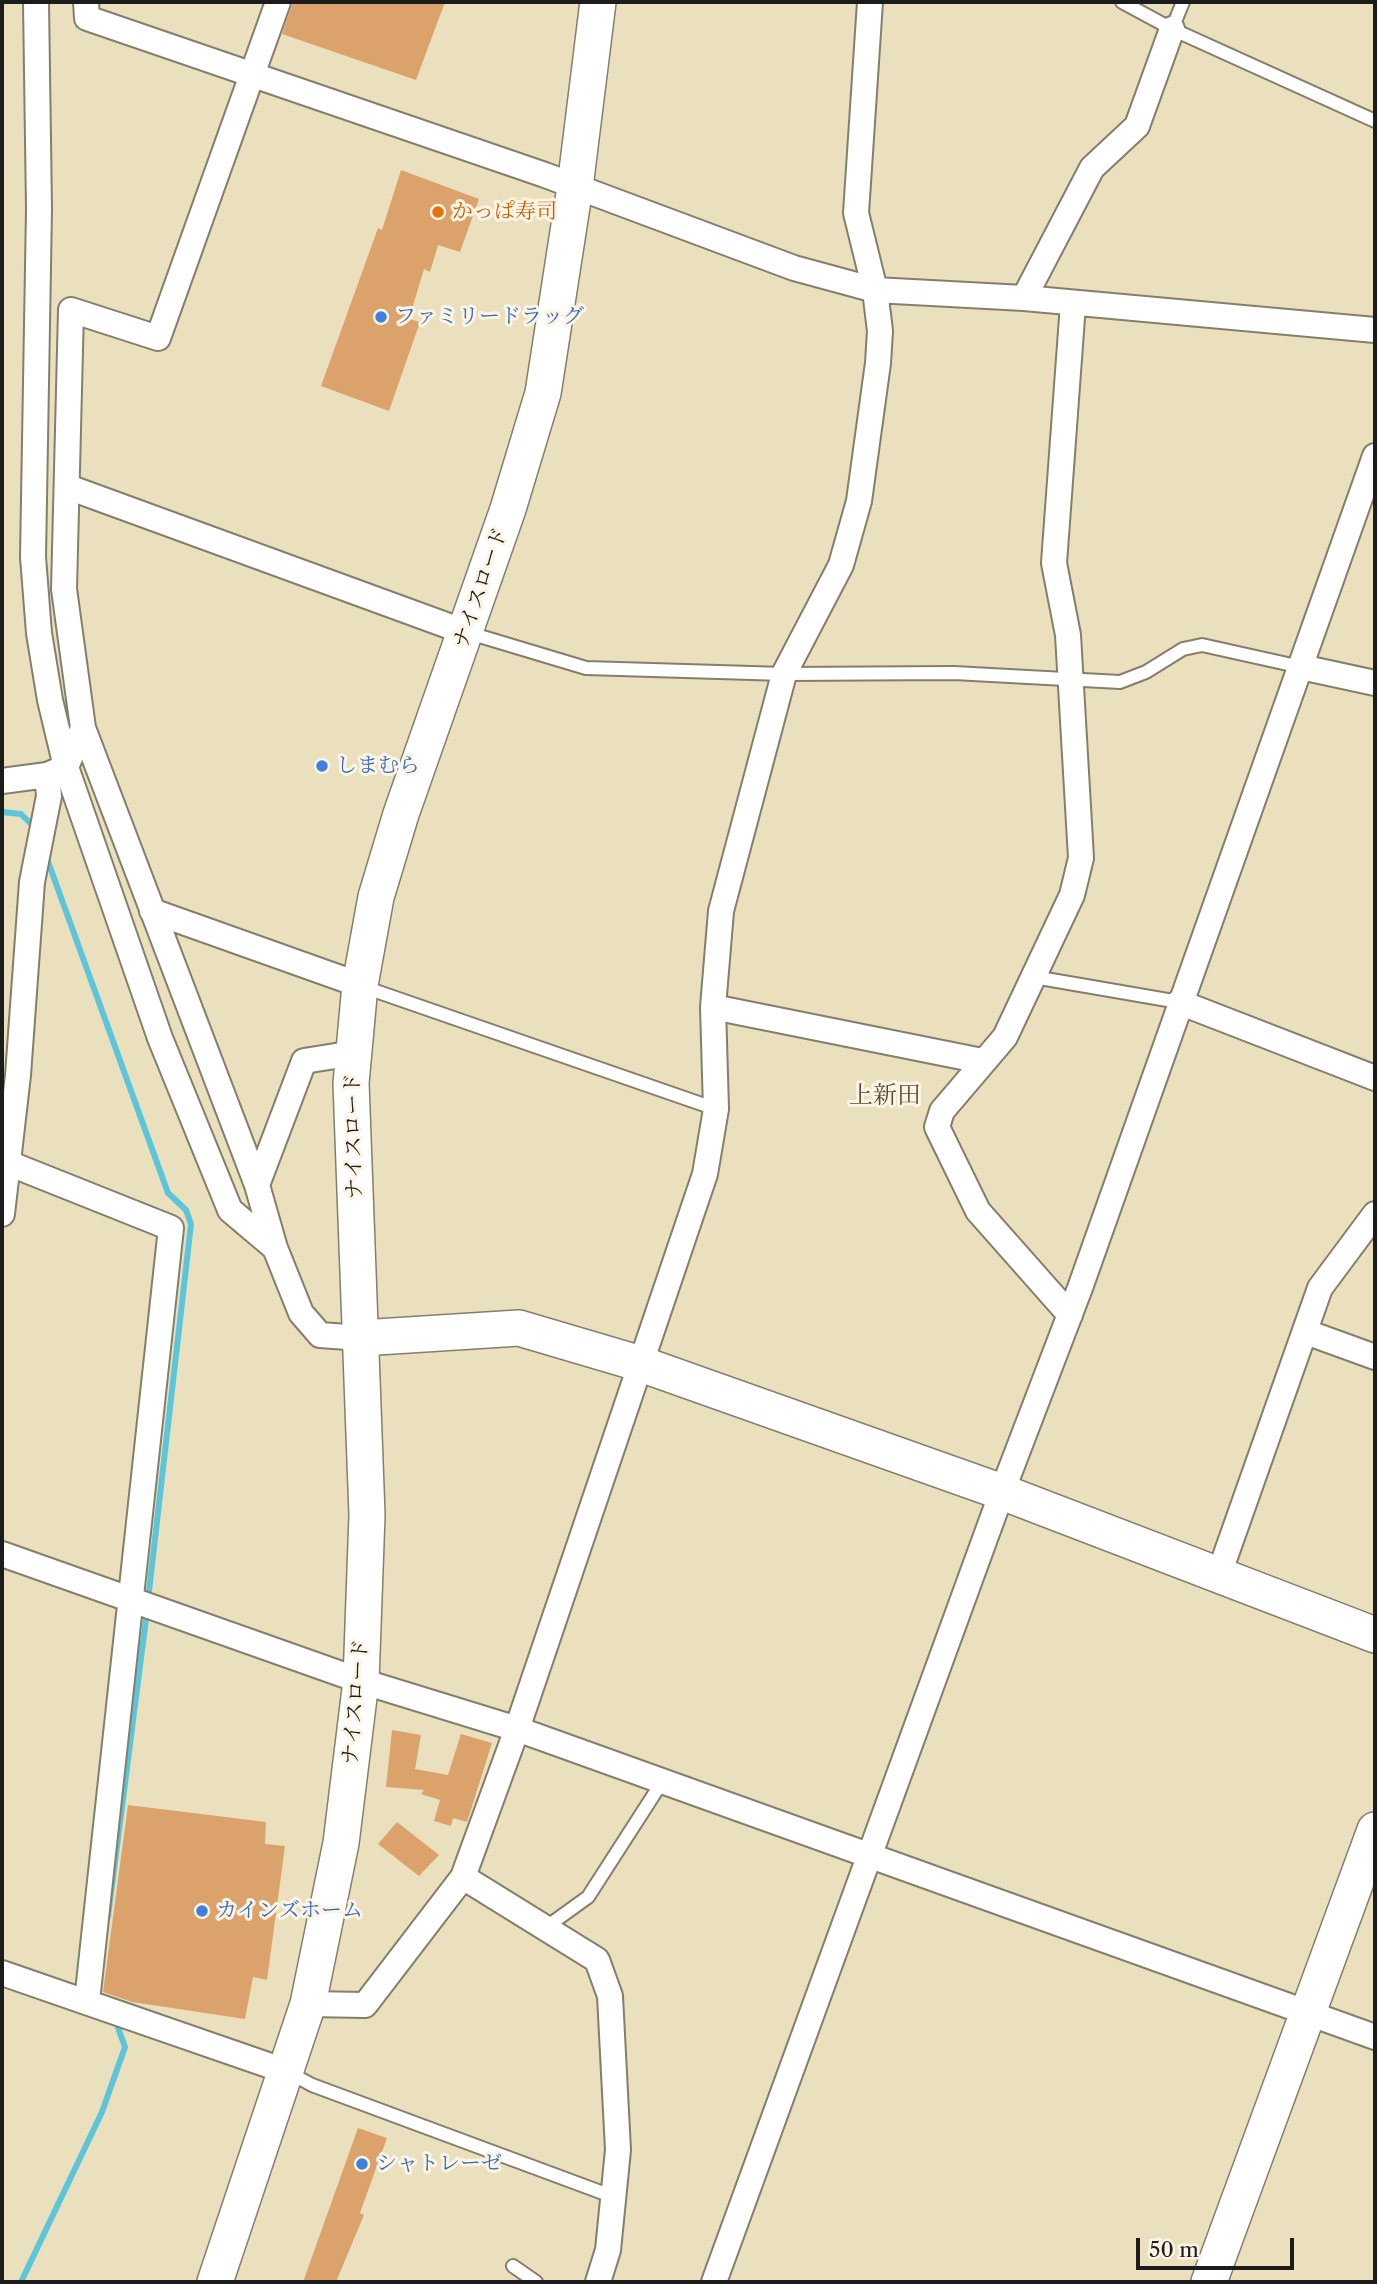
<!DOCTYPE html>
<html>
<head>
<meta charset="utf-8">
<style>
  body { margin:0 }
  #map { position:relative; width:1377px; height:2284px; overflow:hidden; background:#ebe0bd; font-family:"Libre Caslon Text",serif }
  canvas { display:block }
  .frame { position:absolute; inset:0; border:4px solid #1c1c1c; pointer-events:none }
  .scale { position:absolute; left:1136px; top:2238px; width:158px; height:32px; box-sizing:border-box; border:4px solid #1c1c1c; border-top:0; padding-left:9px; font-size:21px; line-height:24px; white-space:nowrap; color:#1c1c1c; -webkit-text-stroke:5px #fcf5e5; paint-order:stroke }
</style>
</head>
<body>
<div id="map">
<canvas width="1377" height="2284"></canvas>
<div class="frame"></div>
<div class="scale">50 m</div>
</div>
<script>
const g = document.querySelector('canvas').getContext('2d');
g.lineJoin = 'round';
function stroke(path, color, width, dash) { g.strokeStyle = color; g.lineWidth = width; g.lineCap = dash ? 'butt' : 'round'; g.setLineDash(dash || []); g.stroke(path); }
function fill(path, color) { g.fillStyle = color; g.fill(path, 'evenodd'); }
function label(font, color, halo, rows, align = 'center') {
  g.font = font + ' "Libre Caslon Text","Noto Serif JP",serif'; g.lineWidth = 6; g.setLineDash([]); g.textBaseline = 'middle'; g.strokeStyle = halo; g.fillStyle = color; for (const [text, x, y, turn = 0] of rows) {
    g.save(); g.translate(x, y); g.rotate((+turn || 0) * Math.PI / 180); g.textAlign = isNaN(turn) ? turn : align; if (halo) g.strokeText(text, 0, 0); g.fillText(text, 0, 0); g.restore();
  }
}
stroke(new Path2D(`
  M2,812L21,814L36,829
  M46,856L168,1193L186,1210L191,1224L148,1600
  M108,1916L147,1611
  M21,2282L102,2112L125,2047L116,2022`), '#5dc5da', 6);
fill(new Path2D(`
  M293,2H445L416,80L282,34Z
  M401,170L479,199L460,252L438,245L430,272L424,269L409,319L420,322L389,411L321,386L378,228L382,230Z
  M392,1730L421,1735L415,1769L448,1775L461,1734L492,1743L467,1822L453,1818L451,1826L434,1821L440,1800L421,1794L424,1790L386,1787Z
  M128,1805L266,1822L265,1844L285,1846L267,1980L253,1977L245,2019L132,2002L103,1992Z
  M397,1822L439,1855L419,1876L378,1844Z
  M358,2128L387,2138L360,2213L364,2215L336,2282H303Z`), '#dba26c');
const lane = new Path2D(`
  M1122,2L1172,29L1375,121
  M1172,29L1183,2
  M466,632L586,668L784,674L954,673L1120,682L1146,672L1183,649L1202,645L1301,667
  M1034,977L1179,1002
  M364,987L716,1109
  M545,1928L588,1897L662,1782
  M288,2072L312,2085L614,2197
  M513,2266L536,2282`);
const street = new Path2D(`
  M36,2L39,209L33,557L39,633L50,700L66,767L160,1038L230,1210L275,1248L301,1313L320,1335L361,1338
  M86,2L87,18L545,175L794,268L875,290L1024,298L1375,330
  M1024,298L1092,168L1137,126L1172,29
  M68,487L465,632
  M1301,667L1375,683
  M83,728L257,1185L275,1248
  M2,781L47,775L66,767L83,728L64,589L71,310L158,338L278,2
  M152,911L360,985
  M1179,1002L1375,1078
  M713,1007L982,1061
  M8,1163L171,1228L87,2001
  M257,1185L304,1061L354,1053
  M2,1214L18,1075L32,882L49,796L47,775
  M1070,1315L978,1211L937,1127L942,1111L1005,1037L1072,895L1081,858L1068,635L1054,563L1073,304
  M1306,1332L1375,1357
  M2,1554L361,1681L517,1729L1375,2037
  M1218,1577L1320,1288L1375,1214
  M463,1877L597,1960L610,1996L618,2150L608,2250L598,2282
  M2,1973L288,2072
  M308,2004L365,2005L463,1877L517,1729L705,1174L716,1109L713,1007L721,911L784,674L841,565L859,501L878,363L880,331L875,290L856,213L870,2
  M714,2282L1002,1492L1080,1288L1375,456`);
const secondary = new Path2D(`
  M361,1338L519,1328L641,1364L1002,1492L1375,1635
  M215,2282L308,2004L341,1843L361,1681L367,1515L351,1083L360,985L376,897L401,814L508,509L543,393L575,187L598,2
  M1209,2282L1375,1830`);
stroke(lane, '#847e6c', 16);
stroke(street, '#847e6c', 28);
stroke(secondary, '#847e6c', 38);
stroke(lane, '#fff', 12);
stroke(street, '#fff', 24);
stroke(secondary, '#fff', 35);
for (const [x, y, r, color] of [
  [438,212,7,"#e8710a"],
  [381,317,7,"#3f7fe0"],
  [322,766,7,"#3f7fe0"],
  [202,1911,7,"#3f7fe0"],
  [362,2164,7,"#3f7fe0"]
]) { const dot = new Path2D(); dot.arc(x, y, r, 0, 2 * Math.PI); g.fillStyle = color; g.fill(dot); stroke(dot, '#fcf5e5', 2.5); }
label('21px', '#c56008', '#fcf5e5', [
  ["かっぱ寿司",452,212]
], 'left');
label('21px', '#366cbe', '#fcf5e5', [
  ["ファミリードラッグ",395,317],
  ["しまむら",336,766],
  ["カインズホーム",216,1911],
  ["シャトレーゼ",376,2164]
], 'left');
label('21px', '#1c1c1c', '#fcf5e5', [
  ["ナイスロード",481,588,-71],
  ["ナイスロード",354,1136,-91],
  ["ナイスロード",356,1702,-85]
]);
label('24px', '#5f4b38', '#fcf5e5', [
  ["上新田",885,1096]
]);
</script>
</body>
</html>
